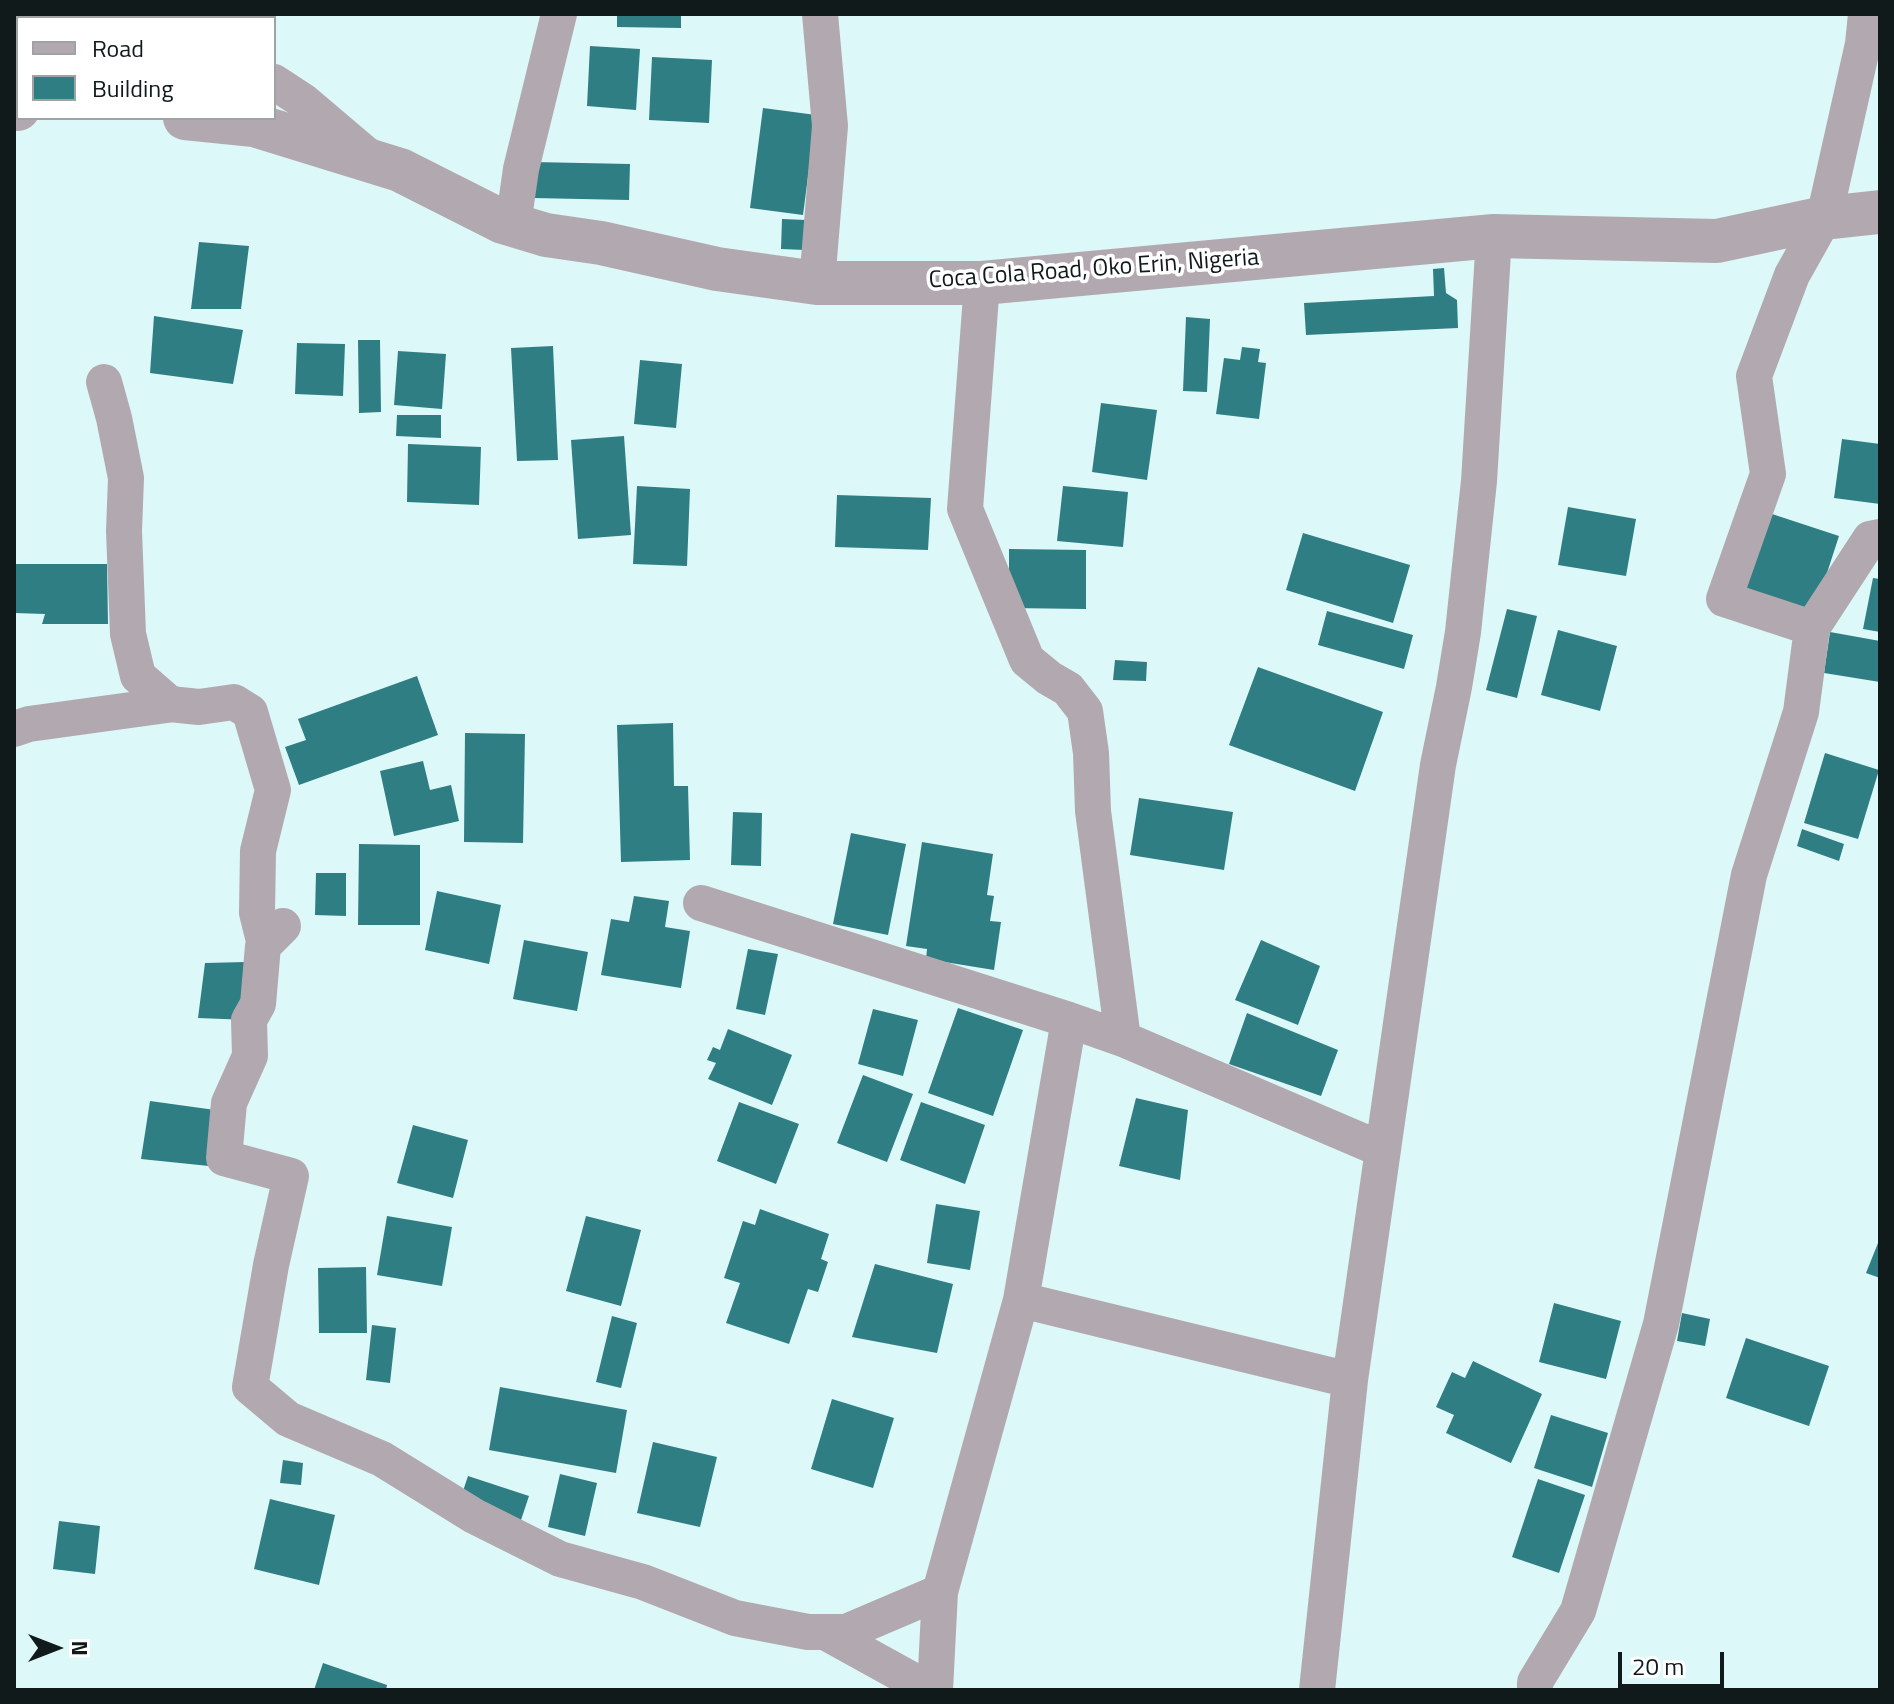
<!DOCTYPE html>
<html>
<head>
<meta charset="utf-8">
<style>
  body { margin:0 }
  #map { position:relative; width:1894px; height:1704px; overflow:hidden; background:#ddf8f9; font-family:"Titillium Web",sans-serif }
  canvas { display:block }
  .frame { position:absolute; inset:0; border:16px solid #101a1a; pointer-events:none }
  .legend { position:absolute; left:16px; top:16px; width:260px; height:104px; box-sizing:border-box; background:#fff; border:2px solid #9fa3a3; margin:0; padding:10px 14px; list-style:none; font-size:24px; color:#101a1a }
  .legend li { display:flex; align-items:center; gap:16px; height:40px }
  .legend b { width:40px; border:2px solid #9fa3a3 }
  .north { position:absolute; left:16px; top:1608px; width:80px; height:80px; -webkit-text-stroke:6px #fff; paint-order:stroke; rotate:90deg; font-size:22px; font-weight:700; line-height:32px; text-align:center; color:#101a1a }
  .north::after { content:''; display:block; margin:auto; width:28px; height:36px; background:#101a1a; clip-path:polygon(50% 0,100% 100%,50% 72%,0 100%) }
  .scale { position:absolute; left:1618px; top:1652px; width:106px; height:36px; box-sizing:border-box; border:4px solid #101a1a; border-top:0; padding-left:10px; font-size:24px; line-height:28px; white-space:nowrap; color:#101a1a; -webkit-text-stroke:6px #fff; paint-order:stroke }
</style>
</head>
<body>
<div id="map">
<canvas width="1894" height="1704"></canvas>
<div class="frame"></div>
<ul class="legend">
<li><b style="height:10px;background:#b2a9b0"></b>Road</li>
<li><b style="height:22px;background:#2f7e83"></b>Building</li>
</ul>
<div class="north">N</div>
<div class="scale">20 m</div>
</div>
<script>
const g = document.querySelector('canvas').getContext('2d');
g.lineJoin = 'round';
function fill(path, color) { g.fillStyle = color; g.fill(path, 'evenodd'); }
function stroke(path, color, width, dash) { g.strokeStyle = color; g.lineWidth = width; g.lineCap = dash ? 'butt' : 'round'; g.setLineDash(dash || []); g.stroke(path); }
function label(font, color, halo, rows, align = 'center') {
  g.font = font + ' "Titillium Web",sans-serif'; g.lineWidth = 7; g.setLineDash([]); g.textBaseline = 'middle'; g.strokeStyle = halo; g.fillStyle = color; for (const [text, x, y, turn = 0] of rows) {
    g.save(); g.translate(x, y); g.rotate((+turn || 0) * Math.PI / 180); g.textAlign = isNaN(turn) ? turn : align; if (halo) g.strokeText(text, 0, 0); g.fillText(text, 0, 0); g.restore();
  }
}
fill(new Path2D(`
  M617,14H681V28L617,27Z
  M590,46L640,49L636,110L587,106Z
  M652,57L712,60L709,123L649,120Z
  M763,108L816,115L803,215L750,208Z
  M533,162L630,164L629,200L533,198Z
  M782,219L806,220L805,250L781,249Z
  M199,242L249,246L241,309H191Z
  M1444,268L1446,293L1457,300L1458,328L1306,335L1304,303L1434,296L1433,269Z
  M154,316L243,330L233,384L150,373Z
  M1186,317L1210,319L1207,392L1183,391Z
  M358,340H380L381,412L359,413Z
  M297,343L345,344L343,396L295,394Z
  M553,346L558,460L517,461L511,348Z
  M1242,347L1260,349L1258,362L1266,363L1259,419L1216,414L1224,358L1240,360Z
  M398,351L446,354L442,409L394,405Z
  M640,360L682,364L676,428L634,424Z
  M1101,403L1157,410L1147,480L1092,472Z
  M397,415H441V438L396,436Z
  M624,436L631,535L578,539L571,440Z
  M1842,439L1880,444V504L1834,498Z
  M408,444L481,447L479,505L407,502Z
  M637,486L690,489L687,566L633,564Z
  M1063,486L1128,492L1123,547L1057,541Z
  M837,495L931,498L928,550L835,547Z
  M1568,507L1636,519L1626,576L1558,565Z
  M1769,513L1839,536L1813,616L1743,593Z
  M1303,533L1410,565L1393,623L1286,590Z
  M1009,549L1086,550V609L1009,608Z
  M14,564H107L108,624H42L45,614L14,613Z
  M1873,578L1880,579V632L1863,629Z
  M1507,609L1537,616L1517,698L1486,690Z
  M1327,611L1413,635L1404,669L1318,645Z
  M1558,630L1617,646L1600,711L1541,695Z
  M1830,632L1880,641V682L1824,673Z
  M1115,660L1147,662L1146,681L1113,680Z
  M1258,667L1383,712L1355,791L1229,745Z
  M417,676L438,735L299,785L285,747L306,740L298,719Z
  M673,723L674,786H688L690,860L621,862L617,725Z
  M465,733L525,734L523,843L464,842Z
  M1825,753L1879,770L1858,839L1804,823Z
  M423,761L430,790L451,785L459,821L394,836L380,771Z
  M1139,798L1233,812L1224,870L1130,855Z
  M733,812L762,813L761,866L731,865Z
  M1802,829L1844,844L1839,861L1797,846Z
  M851,833L906,844L888,935L833,924Z
  M922,842L993,854L987,895L994,896L990,921L1001,922L994,970L926,959L927,949L906,946Z
  M359,844L420,845V925H358Z
  M316,873H346V916L315,915Z
  M437,891L501,905L489,964L425,950Z
  M634,896L669,901L665,927L690,931L681,988L601,975L611,919L629,922Z
  M524,940L588,952L577,1011L513,999Z
  M1261,940L1320,966L1298,1025L1235,1000Z
  M748,949L778,954L765,1015L736,1009Z
  M245,962L249,1020L198,1018L205,963Z
  M958,1008L1023,1030L993,1116L928,1093Z
  M873,1009L918,1020L903,1076L858,1064Z
  M1247,1013L1338,1050L1321,1096L1229,1064Z
  M728,1029L792,1055L772,1105L708,1079L716,1063L707,1060L713,1047L720,1050Z
  M863,1075L913,1094L887,1162L837,1143Z
  M1136,1098L1188,1110L1180,1180L1119,1166Z
  M150,1101L215,1110L209,1166L141,1159Z
  M739,1102L799,1124L776,1184L717,1161Z
  M921,1102L985,1125L965,1184L900,1160Z
  M413,1125L468,1140L453,1198L397,1183Z
  M936,1204L980,1211L970,1270L927,1263Z
  M760,1209L829,1234L821,1259L828,1262L818,1292L808,1289L789,1344L726,1323L740,1283L724,1278L743,1221L755,1225Z
  M387,1216L452,1227L442,1286L377,1275Z
  M586,1216L641,1230L621,1306L566,1291Z
  M1880,1238V1278L1866,1273Z
  M875,1264L953,1284L937,1353L852,1337Z
  M366,1267L367,1333H319L318,1268Z
  M1554,1303L1621,1321L1606,1379L1539,1362Z
  M1682,1313L1710,1319L1705,1346L1677,1341Z
  M612,1316L637,1323L621,1388L596,1382Z
  M372,1325L396,1328L390,1383L366,1380Z
  M1746,1338L1829,1366L1809,1426L1726,1398Z
  M1473,1361L1542,1394L1511,1463L1446,1433L1454,1415L1436,1407L1452,1372L1465,1378Z
  M500,1387L627,1410L616,1473L489,1450Z
  M832,1399L894,1418L873,1488L811,1469Z
  M1551,1415L1608,1433L1592,1487L1534,1468Z
  M653,1442L717,1457L700,1527L637,1513Z
  M283,1460L303,1463L301,1485L280,1483Z
  M560,1474L597,1483L585,1536L548,1527Z
  M468,1476L529,1496L520,1523L459,1503Z
  M1538,1479L1585,1495L1559,1573L1512,1557Z
  M270,1499L335,1515L319,1585L254,1569Z
  M59,1521L100,1526L95,1574L53,1569Z
  M323,1663L387,1685L386,1690H314Z`), '#2f7e83');
stroke(new Path2D(`
  M191,14L195,18
  M274,82L303,101L369,157
  M513,225L521,169L559,14
  M817,283L830,126L820,14
  M982,283L965,509L1027,660L1049,678L1068,689L1085,711L1091,753L1093,811L1123,1039
  M104,382L114,418L126,478L124,531L128,634L138,676L170,704L199,707L234,702L250,712L273,790L258,851L257,913L265,945
  M1812,628L1870,539L1880,537
  M14,729L29,724L174,704
  M701,903L1069,1020
  M283,926L263,946L258,1004L249,1020L250,1056L229,1103L224,1158L291,1176L271,1265L250,1387L288,1419L382,1459L474,1516L560,1559L643,1582L735,1618L808,1632H846L940,1592L1021,1300L1069,1020L1123,1039L1383,1150
  M1021,1300L1350,1380
  M825,1632L930,1690
  M935,1690L940,1592
  M1317,1690L1350,1380L1438,765L1454,687L1463,632L1479,481L1494,236
  M1535,1690V1682L1578,1611L1661,1324L1749,875L1801,712L1812,628L1724,599L1768,474L1754,376L1792,275L1824,218L1863,44L1866,14`), '#b2a9b0', 36);
stroke(new Path2D(`
  M14,109H18
  M185,118L254,125L400,170L503,222L546,235L601,243L717,269L817,283H982L1494,236L1717,241L1824,218L1880,212`), '#b2a9b0', 44);
label('24px', '#101a1a', '#fff', [
  ["Coca Cola Road, Oko Erin, Nigeria",1094,270,-4]
]);
</script>
</body>
</html>
